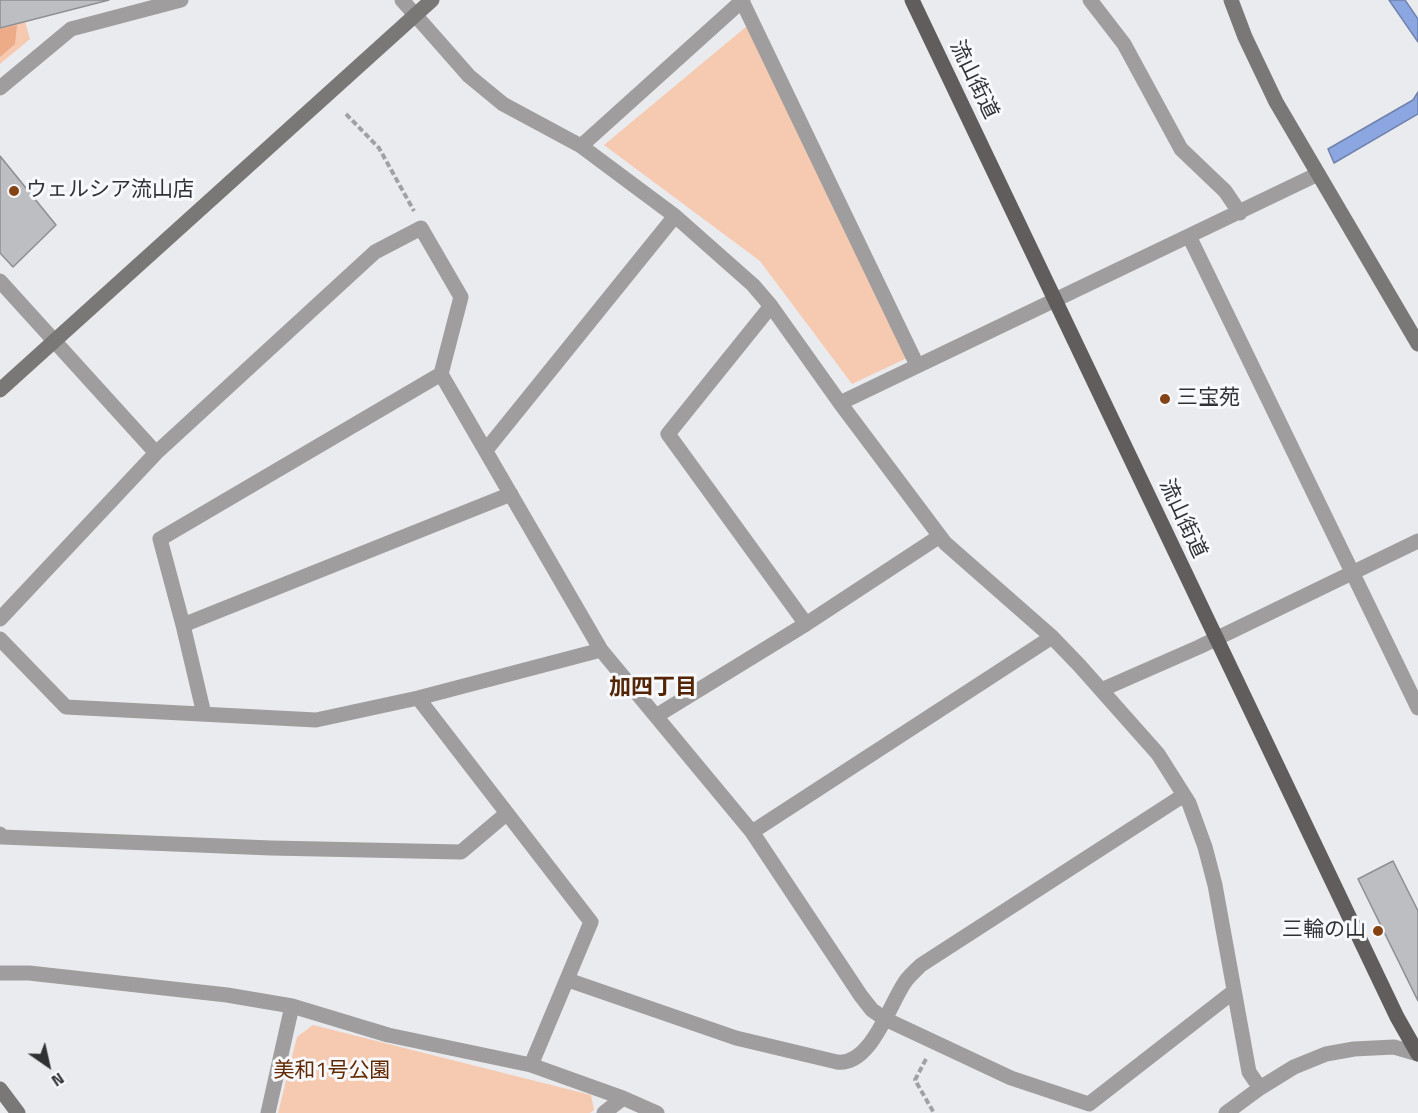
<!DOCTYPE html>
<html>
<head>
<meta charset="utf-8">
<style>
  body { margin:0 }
  #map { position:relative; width:1418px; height:1113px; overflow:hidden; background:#eaebee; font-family:"Titillium Web",sans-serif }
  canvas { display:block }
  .north { position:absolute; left:18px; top:1035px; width:60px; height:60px; -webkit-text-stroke:4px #f7f9fc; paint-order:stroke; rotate:146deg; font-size:16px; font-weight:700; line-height:24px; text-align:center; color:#303132 }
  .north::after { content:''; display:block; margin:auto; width:21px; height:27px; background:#303132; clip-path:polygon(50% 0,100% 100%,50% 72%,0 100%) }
</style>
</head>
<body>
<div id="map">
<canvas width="1418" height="1113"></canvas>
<div class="north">N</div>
</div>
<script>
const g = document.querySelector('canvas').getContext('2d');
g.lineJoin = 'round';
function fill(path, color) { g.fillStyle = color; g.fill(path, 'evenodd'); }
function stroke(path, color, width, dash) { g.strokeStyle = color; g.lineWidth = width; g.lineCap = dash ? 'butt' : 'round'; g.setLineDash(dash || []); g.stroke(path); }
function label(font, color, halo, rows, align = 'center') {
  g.font = font + ' "Titillium Web","Noto Sans JP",sans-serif'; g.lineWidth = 6; g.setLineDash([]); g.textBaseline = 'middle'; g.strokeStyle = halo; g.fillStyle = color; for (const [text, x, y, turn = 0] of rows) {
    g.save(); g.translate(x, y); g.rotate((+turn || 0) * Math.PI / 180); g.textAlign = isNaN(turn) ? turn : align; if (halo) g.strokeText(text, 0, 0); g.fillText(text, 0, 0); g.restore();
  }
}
fill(new Path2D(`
  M0,0H19L30,39L0,64Z
  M747,26L907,358L852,384L760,261L604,145Z
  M313,1025L591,1095L594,1110L590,1113H278L297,1037Z`), '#f6c9b1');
fill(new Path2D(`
  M17,25L15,44L0,57V29Z`), '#edab87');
const water = new Path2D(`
  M1389,0H1405L1418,19V42Z
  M1418,92V114L1334,163L1328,149L1413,100Z`);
fill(water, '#8ca6e2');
stroke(water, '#7083ad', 1.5);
const building = new Path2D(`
  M0,0H109L0,28Z
  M0,156L56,225L13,267L0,253Z
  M1393,861L1418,911V1001L1358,879Z`);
fill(building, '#bdbec1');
stroke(building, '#8e8f92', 1.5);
stroke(new Path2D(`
  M346,114L379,148L414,211
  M926,1059L915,1080L934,1113`), '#a0a1a4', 4, [6, 3]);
stroke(new Path2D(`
  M402,0L469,76L503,104L581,146L675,216L753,285L771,306L840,403L945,543L1052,637L1079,665L1158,754L1189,803L1205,847L1215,885L1249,1072L1260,1088
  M1090,0L1124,44L1181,149L1225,191L1240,213
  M742,1L917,365
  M0,88L71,29L181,0
  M581,146L743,0
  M1189,236L1418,708
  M0,281L156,453
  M771,306L668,434L806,624
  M441,374L601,650L752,832L861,996L872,1010L885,1019L1011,1078L1089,1104L1233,992
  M840,403L1318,174
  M486,450L675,216
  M0,619L156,453L375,252L421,228L461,297L441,374L160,539L183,625L204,714
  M183,625L511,494
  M0,639L66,707L316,720L418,698L601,650
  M1101,690L1199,647L1418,541
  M418,698L591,922L531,1065
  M656,716L806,624L940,536
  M752,832L1052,637
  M0,834L2,837L271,848L461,852L506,814
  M0,973H29L227,995L292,1006L388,1035L531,1065L623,1098L657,1113
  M568,980L736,1038L837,1062C871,1066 889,1005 905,982C909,976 916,970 921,965L1184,795
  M268,1113L292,1006
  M604,1113L623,1098
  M1226,1113L1260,1088L1294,1067L1326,1054L1354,1049L1394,1047L1418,1054`), '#9f9d9d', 15);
stroke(new Path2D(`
  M1231,0L1245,37L1276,102L1418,344
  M0,390L432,0
  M0,1089L18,1113`), '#7a7877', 15);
stroke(new Path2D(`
  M912,0L1397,1017L1418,1054`), '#605d5c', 15);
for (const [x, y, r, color] of [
  [14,191,6,"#854215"],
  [1165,399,6,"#854215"],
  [1378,931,6,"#854215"]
]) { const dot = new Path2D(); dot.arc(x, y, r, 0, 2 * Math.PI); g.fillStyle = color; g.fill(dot); stroke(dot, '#f7f9fc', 2); }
label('21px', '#303132', '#f7f9fc', [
  ["流山街道",973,80,64],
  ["流山街道",1182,519,65]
]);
label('21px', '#303132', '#f7f9fc', [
  ["ウェルシア流山店",26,191],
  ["三宝苑",1177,399],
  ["三輪の山",1366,931,"right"]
], 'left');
label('21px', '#632900', '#f7f9fc', [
  ["美和1号公園",332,1072]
]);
label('bold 22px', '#532505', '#f7f9fc', [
  ["加四丁目",653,689]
]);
</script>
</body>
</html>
